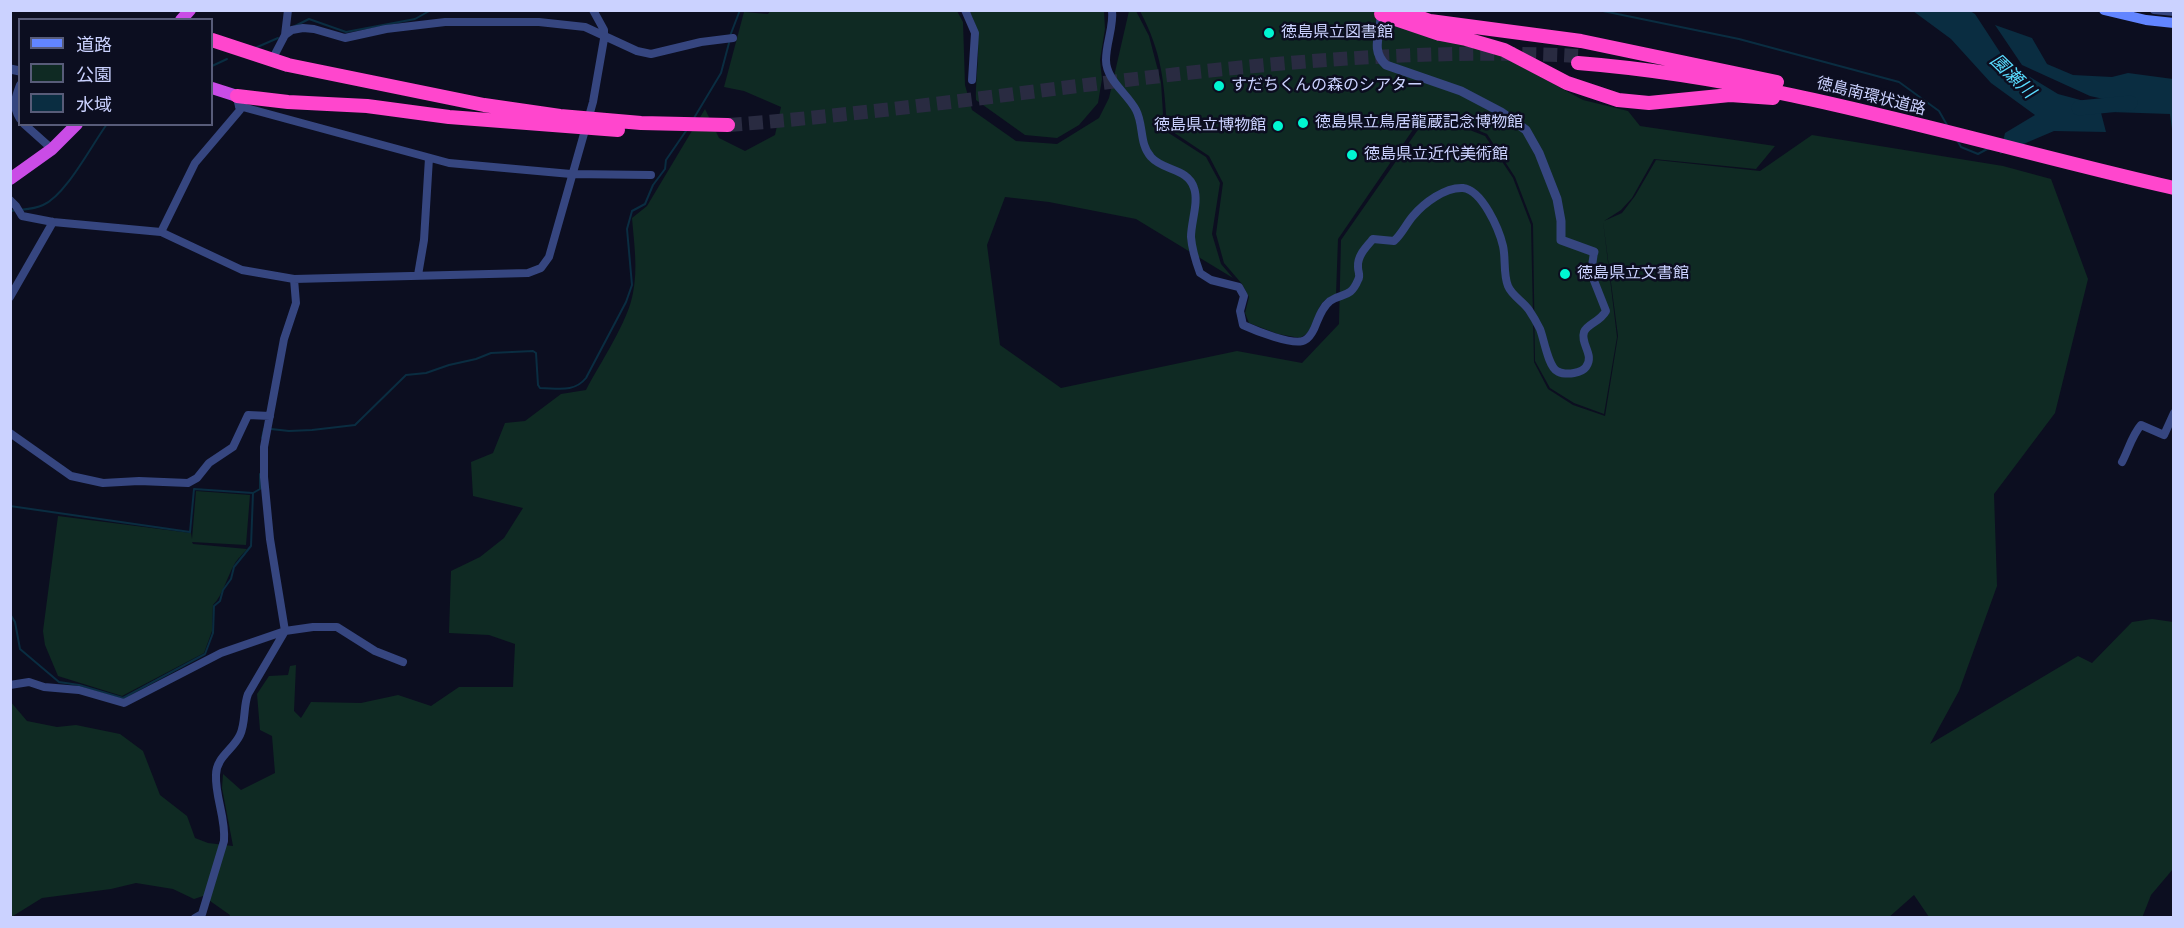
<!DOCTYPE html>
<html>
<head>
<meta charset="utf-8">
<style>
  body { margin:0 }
  #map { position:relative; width:2184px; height:928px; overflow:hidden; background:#0c0e20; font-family:"DejaVu Sans","Noto Sans JP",sans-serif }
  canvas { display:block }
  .frame { position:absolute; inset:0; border:12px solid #cbd2ff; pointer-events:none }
  .legend { position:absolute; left:18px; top:18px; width:195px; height:108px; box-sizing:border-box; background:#0c0e20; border:2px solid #585c79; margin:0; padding:8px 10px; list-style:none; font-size:18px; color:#cbd2ff }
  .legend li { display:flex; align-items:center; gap:12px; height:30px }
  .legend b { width:30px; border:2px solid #585c79 }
</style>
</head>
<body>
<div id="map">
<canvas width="2184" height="928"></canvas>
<div class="frame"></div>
<ul class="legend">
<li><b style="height:8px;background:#6285ff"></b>道路</li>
<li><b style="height:16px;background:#0f2a23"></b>公園</li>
<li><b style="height:16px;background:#0a2d41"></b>水域</li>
</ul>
</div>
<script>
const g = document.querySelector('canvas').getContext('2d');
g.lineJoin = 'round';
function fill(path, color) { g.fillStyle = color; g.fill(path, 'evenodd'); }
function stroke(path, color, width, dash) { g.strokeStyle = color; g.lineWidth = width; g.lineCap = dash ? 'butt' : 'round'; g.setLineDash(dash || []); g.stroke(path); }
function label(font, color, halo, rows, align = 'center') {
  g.font = font + ' "DejaVu Sans","Noto Sans JP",sans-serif'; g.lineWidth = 5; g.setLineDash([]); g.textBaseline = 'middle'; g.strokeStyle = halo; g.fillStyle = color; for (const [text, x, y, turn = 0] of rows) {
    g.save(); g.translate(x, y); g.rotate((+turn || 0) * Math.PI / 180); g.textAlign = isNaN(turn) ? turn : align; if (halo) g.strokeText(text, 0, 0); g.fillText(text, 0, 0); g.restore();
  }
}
fill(new Path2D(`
  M771,10L957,11L963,22L965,85L972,110L1016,141L1057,144L1099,118L1109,98L1129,11H1136L1149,36L1161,82L1164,130L1206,157L1220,183L1212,234L1221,264L1233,278L1136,219L1049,202L1005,197L987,245L1000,345L1061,388L1237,351L1302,363L1339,324L1341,240L1422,124L1434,116L1485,136L1513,178L1531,225L1534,362L1548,389L1573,405L1605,416L1618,336L1603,221L1617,337L1604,414L1574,403L1550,388L1535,361L1533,224L1515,177L1487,134L1434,112L1421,118L1338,239L1336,295C1314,300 1319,319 1308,332C1306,335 1302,336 1300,338L1278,334L1249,323L1245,313L1249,297L1242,284L1224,263L1216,234L1223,183L1209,156L1167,128C1164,81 1162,53 1140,11H1374L1376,18L1487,48L1583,100L1628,111L1640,126L1775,146L1756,169L1654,159L1632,198L1621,210L1604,221L1622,213L1635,196L1656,160L1760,171L1812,135L2003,166L2051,179L2088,279L2055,413L1994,494L1997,586L1959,691L1930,744L2078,656L2092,663L2132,622L2152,619L2173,622V869L2151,895L2142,918L1929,917L1914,895L1888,918H229L230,915L203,896L194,899L173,889L136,883L111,889L42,898L13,916H10V701L27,721L57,727L76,725L120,734L143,751L160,795L187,816L195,838L208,843L233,846L222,788L223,774L241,790L275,773L272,736L260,730L257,694L269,676L288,675L290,666L296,665L294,711L301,718L311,702L361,703L398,695L431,706L459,687H513L515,644L489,635L449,633L451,571L480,557L504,538L523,508L473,496L471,462L493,453L505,423L525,421L561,394L586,390C600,363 628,322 633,293C638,269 634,242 632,218L647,206L705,109L719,138L745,151L775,135L781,107L744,91L724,87L744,12L768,14Z
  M969,11H1104L1105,29L1100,60L1102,79L1098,103L1079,125L1057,138L1025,135L976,100C975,71 985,35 969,11Z
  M196,491L250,495L246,545L192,542L193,544L247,549C243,554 237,559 234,565C227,577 223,595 213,605L212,631L204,653L122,696L58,676L45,645L43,631L58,516L191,533L192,539Z`), '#0f2a23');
fill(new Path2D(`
  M1913,11H1970L1975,14L2007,63L2058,94L2099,105L2106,132L2054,131L2000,154L2005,133L2035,115L1991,83L1951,39Z
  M1355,21H1358L1363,26V30L1358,35L1353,31L1352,33L1349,29L1351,23Z
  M1995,25L2032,38L2047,64L2073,75L2112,77L2128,73L2173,79V137L2170,114L2111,112L2108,100L2090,96L2022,65Z`), '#0a2d41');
stroke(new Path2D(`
  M1598,10L1739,39L1899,82L1939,111L1947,125
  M293,27L309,19L346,32L415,19L431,10
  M730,36L740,10
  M255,48L278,38
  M212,66L227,59
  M694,118L721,73L729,43
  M1957,140L1961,147L1978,154L1989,148
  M10,211C21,209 33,210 43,205C66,195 91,146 107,124
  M271,429L289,431L312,430L355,425L406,375L426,373L449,365L476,359L491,353L533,351L536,353L538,385L540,388C557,388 574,393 586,378L626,302L632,285L627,229L632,211L645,204L653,185L665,169L666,160L688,128
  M262,438L264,429
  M10,506L190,532L194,489L253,493L260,489V474
  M10,614L15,622L20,649L59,682L79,685L123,698L205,654L213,633L214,606L220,601L223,590L231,579L234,567L251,546L253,493`), '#0a2d41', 2);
stroke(new Path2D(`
  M2079,108L2130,103`), '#0a2d41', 15);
stroke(new Path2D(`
  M728,125C1011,104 1293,41 1578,56`), '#292b41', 14, [14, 7]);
stroke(new Path2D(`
  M965,10L975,33L972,80
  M1112,10C1114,26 1106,43 1106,60C1106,80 1127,93 1136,110C1144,125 1139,144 1151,157C1163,171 1188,168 1194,188C1199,202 1191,222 1191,237C1192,250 1196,262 1200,273L1211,280L1239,287L1244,296L1240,311L1243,325C1254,330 1295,347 1305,340C1309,338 1312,333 1314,329C1318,320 1321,308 1330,301C1343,292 1350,299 1358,280C1361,275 1358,273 1358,267C1357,256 1366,247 1373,239L1394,241C1402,234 1406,224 1413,216C1424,203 1445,187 1463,188C1482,190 1499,229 1503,246C1506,259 1503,274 1508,286C1512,296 1523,301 1529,310C1533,316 1537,323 1540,329C1544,339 1548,366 1557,371C1561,374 1569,374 1574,373C1579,372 1583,371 1586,367C1595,355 1580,344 1584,332C1587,324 1600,322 1606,311L1591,273L1594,252
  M2154,10L2174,12
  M285,35L288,10
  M274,56L285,35L292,30L303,28L314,29L345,38L386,29L445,22H539L585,27L637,51L651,54L701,42L733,38
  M20,85C15,98 12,106 20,119
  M239,106L449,163L571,174L651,175
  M24,124L52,149
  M10,200L16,206L22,216L53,222L161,232L242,270L294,279L528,273L541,268L549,257L593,102L604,39V30L593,10
  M161,232L195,163L240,110L238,102
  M418,275L424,240L429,158
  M10,297L53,222
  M10,433L71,476L103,483L139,481L188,483L197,478L209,463L233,447L248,415L270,416
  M2122,462C2128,451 2132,435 2141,425L2164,435L2174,413
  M10,685L29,682L44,687L79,690L124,703L221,653L285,631L313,627H337L375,651L403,662
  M195,918L202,914L224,841C226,818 215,797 216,775C216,757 233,750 240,735C246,722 243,707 248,694L285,631L270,539L264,477V447L284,339L296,303L294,279`), '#364680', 8);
stroke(new Path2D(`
  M1381,14C1382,32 1369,49 1386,65L1461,91L1501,112L1526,130L1539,153L1557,199L1561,221V240L1594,252
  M10,69L20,71`), '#364680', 9);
stroke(new Path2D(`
  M2104,10L2146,20L2174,23`), '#6285ff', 10);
stroke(new Path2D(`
  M181,20L190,10
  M212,88L237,96
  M10,179L52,149L77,124`), '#ca4ce6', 12);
stroke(new Path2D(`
  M1399,10L1430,21L1581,41L1777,82
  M1381,14L1440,34L1466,39L1504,50L1567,83L1618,100L1649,103L1730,95L1773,98
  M212,40L288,65L484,105L560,116L641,123L728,125
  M1578,63C1782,79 1975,143 2174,188
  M237,96L288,102L367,106L449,117L618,130`), '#ff46cd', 14);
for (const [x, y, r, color] of [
  [1269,33,6,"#00f6d2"],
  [1219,86,6,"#00f6d2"],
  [1303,123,6,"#00f6d2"],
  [1278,126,6,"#00f6d2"],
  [1352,155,6,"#00f6d2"],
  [1565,274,6,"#00f6d2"]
]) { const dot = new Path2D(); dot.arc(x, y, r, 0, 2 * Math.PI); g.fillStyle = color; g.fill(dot); stroke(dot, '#0c0e20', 2); }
label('16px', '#cbd2ff', '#0c0e20', [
  ["徳島県立図書館",1281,33],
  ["すだちくんの森のシアター",1231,86],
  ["徳島県立鳥居龍蔵記念博物館",1315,123],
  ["徳島県立博物館",1266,126,"right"],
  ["徳島県立近代美術館",1364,155],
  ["徳島県立文書館",1577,274]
], 'left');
label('16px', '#cbd2ff', '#0c0e20', [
  ["徳島南環状道路",1871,97,14]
]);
label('italic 18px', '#59dcff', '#0c0e20', [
  ["園瀬川",2012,77,44]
]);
</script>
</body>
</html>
